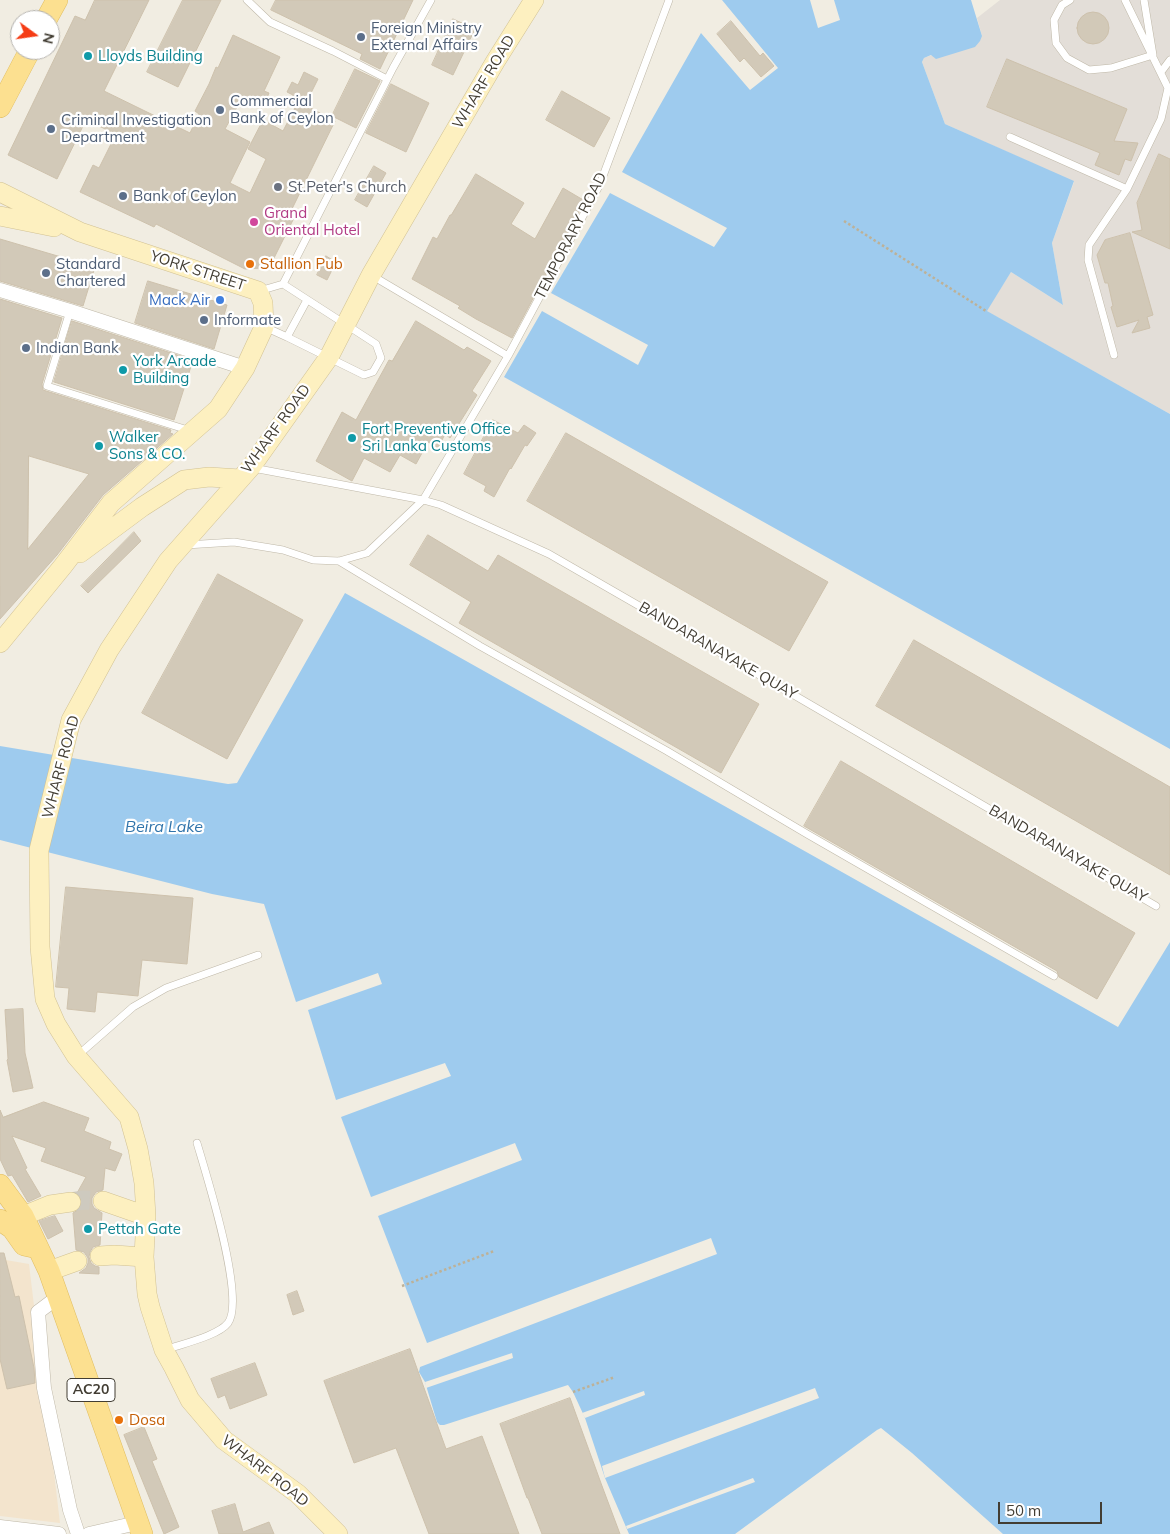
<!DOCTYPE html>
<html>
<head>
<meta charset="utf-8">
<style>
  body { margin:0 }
  #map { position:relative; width:1170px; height:1534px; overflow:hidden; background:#f1ede2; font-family:Mulish,sans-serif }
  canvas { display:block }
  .north { position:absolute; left:10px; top:10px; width:50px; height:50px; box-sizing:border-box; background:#fff; border:1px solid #b3b1ad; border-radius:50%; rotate:104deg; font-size:14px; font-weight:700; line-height:20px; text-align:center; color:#423d33 }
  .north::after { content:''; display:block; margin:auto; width:18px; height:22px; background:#f53c15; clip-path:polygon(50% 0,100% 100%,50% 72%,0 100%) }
  .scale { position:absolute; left:998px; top:1502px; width:104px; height:22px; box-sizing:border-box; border:2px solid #423d33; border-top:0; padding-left:6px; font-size:15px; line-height:18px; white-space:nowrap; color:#423d33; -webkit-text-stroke:4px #fff; paint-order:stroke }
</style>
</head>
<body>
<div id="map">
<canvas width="1170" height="1534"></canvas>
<div class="north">N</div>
<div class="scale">50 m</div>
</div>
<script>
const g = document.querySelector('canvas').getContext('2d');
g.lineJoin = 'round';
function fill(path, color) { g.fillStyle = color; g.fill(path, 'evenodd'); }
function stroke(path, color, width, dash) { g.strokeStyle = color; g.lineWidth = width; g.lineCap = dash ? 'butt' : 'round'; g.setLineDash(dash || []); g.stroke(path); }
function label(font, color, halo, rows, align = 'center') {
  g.font = font + ' Mulish,sans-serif'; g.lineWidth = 4.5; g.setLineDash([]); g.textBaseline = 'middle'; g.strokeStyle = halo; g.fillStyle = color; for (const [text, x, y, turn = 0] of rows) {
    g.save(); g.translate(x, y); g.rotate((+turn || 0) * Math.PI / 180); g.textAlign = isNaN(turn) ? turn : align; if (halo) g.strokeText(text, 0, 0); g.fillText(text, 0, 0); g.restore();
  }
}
fill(new Path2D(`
  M0,1259L29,1264L60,1523L0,1516Z`), '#f3e4cd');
fill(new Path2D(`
  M1000,0H1170V414L986,311L1011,272L1063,305L1052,243L1074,182L945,124L922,62L924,58L982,36L977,18Z`), '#e3ded8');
fill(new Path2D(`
  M722,0H810L818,28L840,20L834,0H971L982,36L980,41L975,47L936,59L931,55L924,58L922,62L945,124L1074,181L1052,243L1063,305L1011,272L987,311L1170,414V749L504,377L542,311L638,365L648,345L551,293L610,193L714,247L727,228L622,172L701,33L750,90L778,68Z
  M345,593L1118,1027L1170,942V1534H1003L912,1453L881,1428L877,1430L735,1534H629L605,1478L585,1418L573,1392L568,1385L444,1425H440L437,1422L425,1382L419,1372L420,1367L717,1254L711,1238L427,1343L378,1216L522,1160L515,1143L371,1197L341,1117L451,1076L445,1063L336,1100L308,1010L382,984L378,973L296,1002L264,904L212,894L0,840V746L228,784L237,783Z`), '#9ecbee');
fill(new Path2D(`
  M512,1353L513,1358L426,1388L425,1382Z
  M815,1388L819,1398L605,1478L602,1466Z
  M644,1391L645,1395L585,1418L582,1413Z
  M753,1478L755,1482L627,1529L626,1526Z`), '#f1ede2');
const building = new Path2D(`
  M95,0H149L104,91L190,133L199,114L195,111L209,84L216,67L218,68L233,35L280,57L264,91L269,93L263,107L242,98L225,129L250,142L230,183L250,193L266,159L248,149L263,120L283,131L297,104L290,101L293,95L287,92L292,82L298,85L304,72L318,79L305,105L335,121L290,213L295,216L273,260L261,268L245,269L156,224L154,227L80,192L93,165L99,168L116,134L86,120L57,179L8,155L75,16L85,20Z
  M183,0H221L178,87L147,72Z
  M276,0H413L380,69L360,59L362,54L271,10Z
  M1077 28a16 16 0 1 1 32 0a16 16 0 1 1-32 0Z
  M453,19L475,29L453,75L432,65Z
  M731,21L760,56L763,53L774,66L761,77L744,58L740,62L717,34Z
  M1007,59L1127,109L1114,141L1138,143L1131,161L1125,159L1119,175L1095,165L1100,153L987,107Z
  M355,69L380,81L356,128L332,116Z
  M391,84L429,103L406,152L366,133Z
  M562,91L610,118L594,147L546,120Z
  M1159,154L1170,159V249L1132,232L1142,230L1137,203Z
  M374,166L386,173L367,207L355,200Z
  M476,174L524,203L511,224L535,239L563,188L585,201L512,338L476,319L458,308L460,306L412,279L433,237L437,239L450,215H451Z
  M1130,233L1153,315L1147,317L1150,328L1132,333L1139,320L1117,327L1111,307L1113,306L1108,283H1105L1097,255L1105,240Z
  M0,239L95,267L83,306L0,281Z
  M326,256L336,262L327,280L317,275Z
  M148,281L227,305L214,349L135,323Z
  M0,299L62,318L42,384L43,390L171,430L170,433L173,434L103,495L57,555L0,619ZM29,456L89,474L28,549Z
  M72,321L193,360L174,420L54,382Z
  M416,321L464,350L467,347L491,361L472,391L477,395L450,438L445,434L438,448L428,442L416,464L400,455L390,472L364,458L352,481L316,461L342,412L356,420L389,360L392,361Z
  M493,420L518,433L524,425L536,433L527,446L525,445L511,469L510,468L494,497L484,491L486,486L464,474Z
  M566,433L828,582L789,651L527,501Z
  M134,532L141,541L88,593L81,586Z
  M428,535L488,571L498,555L759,704L721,773L459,623L471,602L410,565Z
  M218,574L303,620L227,759L142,713Z
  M914,640L1170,787V875L876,706Z
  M841,761L1135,933L1097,999L1059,977L1057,971L804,826Z
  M66,887L193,898L187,964L142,960L138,996L97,992L95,1012L67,1009L69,988L56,987Z
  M23,1009L25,1053L33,1088L13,1092L7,1060L8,1059L5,1010Z
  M44,1102L89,1118L84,1131L111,1142L109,1149L122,1154L115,1171L105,1168L103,1190L96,1192L92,1198V1204L94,1208L102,1213L100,1245L93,1247L90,1252L89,1257L91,1263L95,1266L99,1267V1274L79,1273L86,1268L88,1263V1258L84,1252L76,1250L73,1213L78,1210L82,1206V1200L80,1195L77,1193L86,1177L41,1161L46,1148L12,1136L27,1168L25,1169L41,1196L28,1202L12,1175L8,1176L0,1159V1110L3,1117Z
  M55,1216L63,1231L48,1239L39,1221Z
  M0,1253H4L15,1297L19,1296L34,1368L35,1383L7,1389L0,1359Z
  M297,1291L304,1311L293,1315L287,1295Z
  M410,1349L446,1449L482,1436L519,1534H429L396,1448L354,1463L324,1381Z
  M255,1363L267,1395L230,1409L225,1395L218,1398L211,1379Z
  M570,1398L602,1486L620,1534H542L528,1498H527L500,1424Z
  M144,1427L157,1459L152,1461L179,1527L164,1534L124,1435Z
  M235,1504L243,1532L269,1522L274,1534H219L212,1511Z`);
fill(building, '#d2c9b8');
stroke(building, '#cdc1ac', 1);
stroke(new Path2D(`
  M71,1202L84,1200L103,1201`), '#cecabf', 19, [19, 9]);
const lane = new Path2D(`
  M247,0L270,22L333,51L387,79
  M1070,0L1062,5L1054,20L1056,43L1067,58L1089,70L1111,68L1153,55L1144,0
  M1161,72L1170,60
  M1010,137L1127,189
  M259,291L283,284L393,68L431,0
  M70,311L47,386L191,431
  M265,327L287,337L364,375L373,372L381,358L376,344L283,284
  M287,337L307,300
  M1114,355L1088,260L1089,245L1127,189L1161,119L1168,88L1125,0
  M508,356L600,184L669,0
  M253,468L423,500L441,505L549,554L787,691L1156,906
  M186,545L234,542L283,550L313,560L339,561L367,553L423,500L508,356L371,275
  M339,561L480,646L667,751L807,834L1054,976
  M77,1056L133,1007L166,988L258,955
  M165,1350C181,1344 218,1336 228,1323C246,1299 206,1174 197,1143`);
const street = new Path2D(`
  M0,290L70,311L245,368
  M58,1297L38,1312L44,1388L70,1510L78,1534
  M0,1527L59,1534
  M89,1534L137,1523`);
const secondary = new Path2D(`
  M0,192L80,232L258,291L263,303L264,327L245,368L218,409L111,503L63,566L0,643
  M0,216L54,227
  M80,553L142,507L184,480L209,477L240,479
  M103,1201L146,1216
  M23,1216L50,1205L71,1202
  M100,1256L114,1255L144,1257
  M49,1271L77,1261
  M338,1534L298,1494L224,1440L190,1400L174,1368L164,1350L150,1307L147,1294L144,1257L146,1216L144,1183L138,1149L129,1117L76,1056L56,1024L45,999L40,947L39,850L71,720L109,650L168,561L251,467L329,357L371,275L495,62L534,0`);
const primary = new Path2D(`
  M46,20L57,0
  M0,107L30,50
  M0,1185L23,1216L49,1271L142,1534
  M0,1220L12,1228L24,1245L33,1247`);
stroke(lane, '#bfb8a8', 8);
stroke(street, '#bfb8a8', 15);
stroke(secondary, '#d1c193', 20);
stroke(primary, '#e0bd61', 22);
stroke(new Path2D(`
  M844,221L986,311
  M402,1286L494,1251
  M573,1392L615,1377`), '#bdb197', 2.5, [2.5, 2.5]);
stroke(lane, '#fff', 7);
stroke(street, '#fff', 14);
stroke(secondary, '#fdf0c0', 19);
stroke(primary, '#fce090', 21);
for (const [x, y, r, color] of [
  [361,37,5,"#5c6f8a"],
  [88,56,5,"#0f9aa8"],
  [220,110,5,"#5c6f8a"],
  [51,129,5,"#5c6f8a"],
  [278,187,5,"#6b7280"],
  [123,196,5,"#5c6f8a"],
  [254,222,5,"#d1479c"],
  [250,264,5,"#e8710a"],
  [46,273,5,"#5c6f8a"],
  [220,300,5,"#3f7fe0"],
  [204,320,5,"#5c6f8a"],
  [26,348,5,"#5c6f8a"],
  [123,370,5,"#0f9aa8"],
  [352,438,5,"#0f9aa8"],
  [99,446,5,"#0f9aa8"],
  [88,1229,5,"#0f9aa8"],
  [119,1420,5,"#e8710a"]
]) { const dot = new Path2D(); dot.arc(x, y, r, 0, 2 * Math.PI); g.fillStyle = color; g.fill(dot); stroke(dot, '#fff', 2); }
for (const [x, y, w] of [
  [91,1390,48]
]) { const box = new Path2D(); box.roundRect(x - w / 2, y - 11.5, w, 23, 4); g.fillStyle = '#fff'; g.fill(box); stroke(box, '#423d33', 1); }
label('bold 14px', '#423d33', null, [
  ["AC20",91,1390]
]);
label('15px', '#4e5e75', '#fff', [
  ["Foreign Ministry",371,28],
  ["External Affairs",371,45],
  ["Commercial",230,101],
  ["Bank of Ceylon",230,118],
  ["Criminal Investigation",61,120],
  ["Department",61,137],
  ["Bank of Ceylon",133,196],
  ["Standard",56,264],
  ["Chartered",56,281],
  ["Informate",214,320],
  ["Indian Bank",36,348]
], 'left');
label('15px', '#0d838f', '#fff', [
  ["Lloyds Building",98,56],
  ["York Arcade",133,361],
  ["Building",133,378],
  ["Fort Preventive Office",362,429],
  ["Sri Lanka Customs",362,446],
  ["Walker",109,437],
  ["Sons & CO.",109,454],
  ["Pettah Gate",98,1229]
], 'left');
label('15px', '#423d33', '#fff', [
  ["WHARF ROAD",484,82,-59],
  ["TEMPORARY ROAD",571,236,-63],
  ["YORK STREET",198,271,18],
  ["WHARF ROAD",276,429,-54],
  ["BANDARANAYAKE QUAY",718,651,30],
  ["WHARF ROAD",61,767,-75],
  ["BANDARANAYAKE QUAY",1068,854,30],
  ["WHARF ROAD",265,1471,38]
]);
label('15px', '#5b616d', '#fff', [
  ["St.Peter's Church",288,187]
], 'left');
label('15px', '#b23c85', '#fff', [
  ["Grand",264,213],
  ["Oriental Hotel",264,230]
], 'left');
label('15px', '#c56008', '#fff', [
  ["Stallion Pub",260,264],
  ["Dosa",129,1420]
], 'left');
label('15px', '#366cbe', '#fff', [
  ["Mack Air",210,300]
], 'right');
label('italic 16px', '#3074ab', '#fff', [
  ["Beira Lake",164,827]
]);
</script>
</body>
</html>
